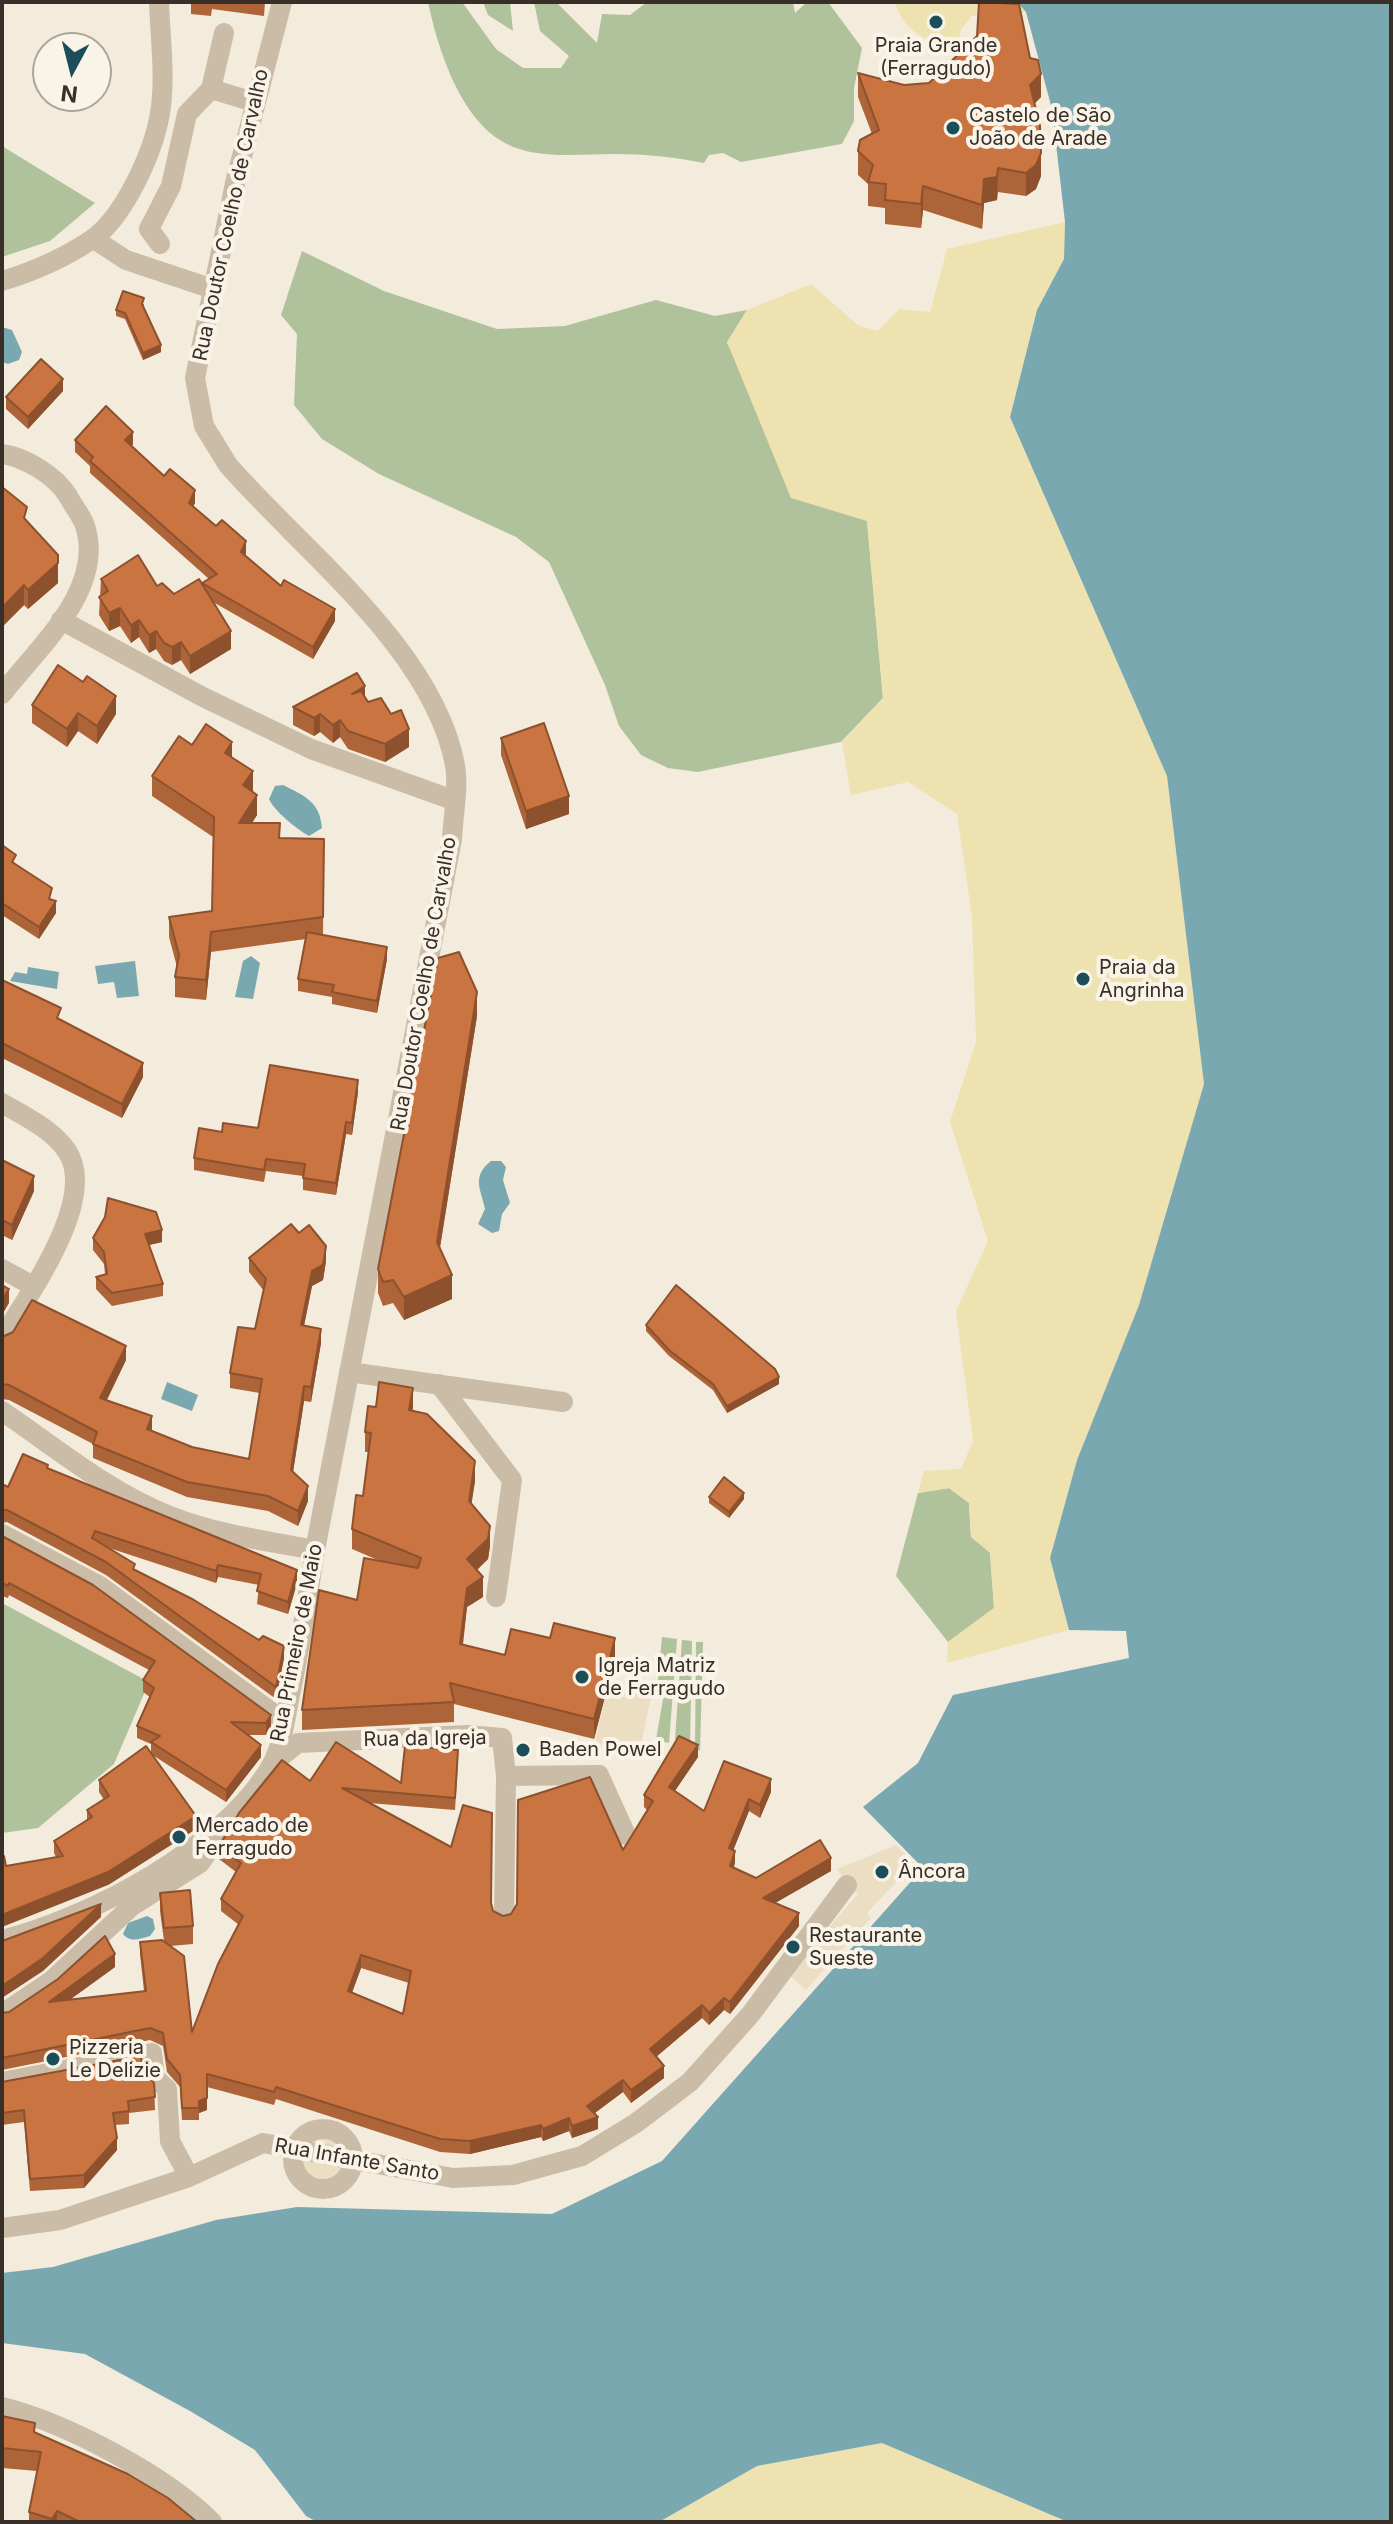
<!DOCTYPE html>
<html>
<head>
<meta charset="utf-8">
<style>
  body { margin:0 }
  #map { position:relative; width:1393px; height:2524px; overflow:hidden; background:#f3ebdb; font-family:Inter,sans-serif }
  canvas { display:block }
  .frame { position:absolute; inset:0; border:4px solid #372f28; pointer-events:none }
  .north { position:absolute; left:32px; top:32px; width:80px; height:80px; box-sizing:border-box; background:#faf4e8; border:2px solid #aca59b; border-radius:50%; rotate:187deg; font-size:22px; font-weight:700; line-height:32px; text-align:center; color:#372f28 }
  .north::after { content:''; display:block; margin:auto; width:28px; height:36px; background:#1c4e5a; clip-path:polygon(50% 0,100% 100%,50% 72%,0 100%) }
</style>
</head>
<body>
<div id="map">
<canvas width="1393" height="2524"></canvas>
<div class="frame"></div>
<div class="north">N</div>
</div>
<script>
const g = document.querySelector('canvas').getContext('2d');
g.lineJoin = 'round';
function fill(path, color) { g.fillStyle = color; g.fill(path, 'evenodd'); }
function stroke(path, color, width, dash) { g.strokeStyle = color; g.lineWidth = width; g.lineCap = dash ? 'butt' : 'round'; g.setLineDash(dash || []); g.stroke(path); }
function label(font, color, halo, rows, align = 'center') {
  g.font = font + ' Inter,sans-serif'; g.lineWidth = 8; g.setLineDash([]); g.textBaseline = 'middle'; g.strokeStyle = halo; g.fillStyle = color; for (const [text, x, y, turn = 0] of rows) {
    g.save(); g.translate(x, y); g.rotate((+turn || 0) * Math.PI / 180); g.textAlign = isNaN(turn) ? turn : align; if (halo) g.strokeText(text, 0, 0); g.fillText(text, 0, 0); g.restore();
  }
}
fill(new Path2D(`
  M428,2H462L496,49L523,68H561L569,56L540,31L534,2H556L597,43L602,14L630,15L647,2H793L795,13L807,2H828L862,48L854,88V121L842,144L741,162L723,153L709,155L704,163C674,157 645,154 614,154C579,154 536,160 505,143C460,119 438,49 428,2Z
  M483,2H510L513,31L488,15Z
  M2,146L95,203L50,241L2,257Z
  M302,251L384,291L497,329L565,326L656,300L715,316L747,310L727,343L867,521L883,698L841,742L698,772L668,768L641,755L619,726L605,685L549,562L516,537L379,474L322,439L294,405L297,334L281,315Z
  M949,1488L969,1503L971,1537L990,1552L994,1608L948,1642L896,1576L918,1493Z
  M2,1603L149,1682L114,1764L38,1828L2,1833Z
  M662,1637L677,1639L669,1743L656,1740L664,1693L657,1691Z
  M682,1640L692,1641L690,1746L675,1739Z
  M696,1642H703L700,1751L695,1748Z`), '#b0c29b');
fill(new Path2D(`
  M895,2H1017L1026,12L972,16L962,28L955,50C929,44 901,29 895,2Z
  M1065,222L1064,260L1037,310L1010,417L1167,776L1204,1084L1139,1305L1077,1460L1050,1558L1069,1630L947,1663L948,1642L994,1608L990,1553L971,1537L969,1503L949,1488L918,1493L924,1471L961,1469L973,1441L956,1311L988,1241L950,1122L976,1042L972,916L957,814L908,782L851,795L842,742L883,698L867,521L791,498L727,342L747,310L811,284L859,326L878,331L899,309L930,312L947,249Z
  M882,2443L1068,2522H659L757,2466Z`), '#efe2b1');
fill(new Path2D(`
  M608,1685L651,1697L639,1754L594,1748Z
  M896,1845L918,1868L906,1881L901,1877L867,1913L871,1918L806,1990L789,1974L858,1894L847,1885L837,1869Z
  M293 2159a30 30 0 1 1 60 0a30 30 0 1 1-60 0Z`), '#ebdec2');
fill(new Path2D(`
  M1017,2H1391V2522H1068L882,2443L757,2466L659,2522H317L306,2516L255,2450L190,2411L85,2354L2,2343V2273L53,2267L216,2220L297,2207L552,2214L662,2161L923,1868L863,1807L918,1763L953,1695L1129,1658L1126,1631L1069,1630L1050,1558L1077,1460L1139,1305L1204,1084L1167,776L1010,417L1037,310L1064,259L1065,222L1052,109L1026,12Z
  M2,327L12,330L22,352L19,360L8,364L2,362Z
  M283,785C305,796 320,802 322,828L309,836C297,829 274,811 269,799L275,786Z
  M251,956L260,963L253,999L235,997L243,961Z
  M135,961L139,996L117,998L114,982L98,984L95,966Z
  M28,967L59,972L57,989L10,981L15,972L27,974Z
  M491,1161H501L506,1167L503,1180L510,1203L502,1214L499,1231L492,1233L478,1224L485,1209C481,1189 471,1177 491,1161Z
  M167,1382L198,1395L192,1411L161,1399Z
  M147,1916L153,1919L155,1929L150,1936C140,1939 130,1943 123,1934L128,1923Z`), '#79a8b1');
stroke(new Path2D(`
  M211,89L254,102
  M94,239L126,260L213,289
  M160,244L149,229L171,186L187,114L211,89L224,33
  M2,281C32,272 64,258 91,240C124,218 154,151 160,113C166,78 160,37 159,2
  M2,454C25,457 56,476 68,496C73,505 80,514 84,523C108,587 37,649 2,694
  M61,620L203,697L311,749L453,800
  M2,1103C24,1116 52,1129 67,1151C99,1200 27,1296 2,1339
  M2,1269L33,1286
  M349,1372L563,1402
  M439,1384L512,1480L496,1597
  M2,1411C55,1447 110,1493 170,1516C216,1534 266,1541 315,1550
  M2,1534L100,1586L285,1722
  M273,1763L298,1743L467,1735L502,1738L506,1776L599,1775L626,1835
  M504,1916L506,1776
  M2,1940C90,1918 227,1846 272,1764C282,1746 285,1720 289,1700C300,1650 307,1600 315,1550L452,839C453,816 459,787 455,765C433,649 303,551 228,465L204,426L195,378L235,183L282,2
  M2,2014L51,1981L132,1906L200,1863L226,1826
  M2,2082L152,2053L155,2078L167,2089L170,2141L189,2177
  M293 2159a30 30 0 1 1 60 0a30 30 0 1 1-60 0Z
  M2,2228L60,2220L189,2177L263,2143L453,2178L513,2175L582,2156L636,2123L690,2082L750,2015L847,1885
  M2,2407C66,2423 165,2475 212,2522`), '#cbbca7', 20);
fill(new Path2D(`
  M191,2H265L264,16L212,9L211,16L191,14Z
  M977,36L1030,58L1041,97L1035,103L1041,176L1036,189L1026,196L998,192L997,200L984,203L982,229L923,210L921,228L885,224V208L868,206V184L858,175V151L872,134L858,97V73L904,85L929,83Z
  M144,304L143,307L161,352L143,360L125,319L116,316V310Z
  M63,391L28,429L6,409V397Z
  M75,440L133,444L132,446L195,503L193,506L246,553L245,556L281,586L335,621L313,659L213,602L231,649L190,674L181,660L172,665L164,661L156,649L149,653L139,637L131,643L120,626L109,631L99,615L101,579L157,586L174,594L202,583L209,579L90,473V466L75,452Z
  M27,521L58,583L28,609L24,605L2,627Z
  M365,697L409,747L385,762L348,749L340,737L333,743L320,732L314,736L293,725V707Z
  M32,705L116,714L97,744L78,731L67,747L32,723Z
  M501,738L569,814L526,829L501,755Z
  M192,745L232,757L253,790L257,815L252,823L279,838L324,839L323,935L387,959L377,1013L332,1004V997L298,991V979L306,939L211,952L206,1000L175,997V977L177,967L169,937V917L212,911L213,837L152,796V776Z
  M2,845L16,865L52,900L56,913L39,939L2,915Z
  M2,980L143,1077L122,1118L2,1058Z
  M477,1016L440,1248L452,1299L404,1320L393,1303L383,1306L378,1293V1269Z
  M358,1092L352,1135L346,1134L336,1195L303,1190V1176L266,1171L264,1182L194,1170V1158L222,1132L258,1128Z
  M2,1160L34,1191L12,1240L2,1235Z
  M299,1233L326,1261L323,1280L312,1286L304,1326L321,1343L311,1402L304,1401L293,1472L308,1501L298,1526L268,1511L187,1497L93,1458V1444L9,1400L2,1399V1337L126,1360L107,1400L152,1431L192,1447L249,1459L260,1393L230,1388V1373L255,1329L264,1291L249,1272V1258Z
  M93,1238L162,1242L149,1245L163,1284V1296L112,1306L96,1289V1277L105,1274L104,1264L93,1250Z
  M646,1325L779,1384L727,1413L713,1390L669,1356L646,1331Z
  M412,1411L475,1481L471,1504L490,1546L488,1559L477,1570L483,1597L467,1607L463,1645L505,1655L615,1658L594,1739L454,1704V1722L302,1730V1710L357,1600L380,1561L352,1549V1529L363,1496L369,1452H365V1432Z
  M48,1469L297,1583L288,1614L257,1604L259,1585L218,1577L216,1583L109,1548L135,1570L284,1658L276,1699L106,1575L7,1522L2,1523V1484L8,1487Z
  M709,1497L744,1499L729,1518L709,1503Z
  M2,1536L271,1715V1728L266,1735H247L261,1757L226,1802L154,1756L196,1829L108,1885L6,1866L56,1857L54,1853V1841L87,1821V1810L104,1800L99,1792V1780L151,1753V1744L137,1738V1726L150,1697L143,1692V1680L149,1670L9,1595L8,1598L2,1596Z
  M698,1757L675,1791L704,1811L771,1792L760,1818L749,1811L733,1850L735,1863L733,1868L756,1878L831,1871L775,1903L799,1926L730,2014L724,2010L709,2025L702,2018L656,2057L664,2078L631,2103L623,2092L594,2113L598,2129L572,2138L569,2131L543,2141L541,2137L470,2154L440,2152L276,2099L274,2105L207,2087V2110L199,2113V2120H182L180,2087L167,2072L163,2046L150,2040L2,2070V2013L9,2012L115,1967L69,2000L144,1991L140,1954V1942L164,1941L160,1911V1893L193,1926V1944L170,1946L192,2032L239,1925L221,1911V1899L236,1872L219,1859V1846L310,1781L401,1783L458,1763L455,1810L369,1803L491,1904L493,1911L503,1916L511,1914L623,1850L647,1810L644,1807V1795ZM361,1968L409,1983L403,2014L352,1993Z
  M142,2068L154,2083L155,2110L129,2113V2124L115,2125L117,2150L84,2188L30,2191L24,2122L2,2125V2082Z
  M2,2416L35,2432L197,2522H29V2512L37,2471L2,2468Z`), '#ae6439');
fill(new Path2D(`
  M1041,74V97L1030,108V85Z
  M1041,153V176L1036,189L1026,196V173Z
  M998,168L997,200L984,203L982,229V205L984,179Z
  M923,186V210L921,228V204Z
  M161,345V352L143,360V353Z
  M63,379V391L28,429V417Z
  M133,432V444L125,452V440Z
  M195,490V503L189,515V503Z
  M246,541V553L241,564V552Z
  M58,563V583L28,609V590Z
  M24,585V605L2,627V608Z
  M120,608V626L109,631V613Z
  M335,609V621L313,659V647Z
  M139,620V637L131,643V625Z
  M156,631V649L149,653V635Z
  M231,631V649L190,674V656Z
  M181,642V660L172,665V647Z
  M365,686V704L352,694Z
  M116,696V714L97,744V726Z
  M78,713V731L67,747V729Z
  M320,714V732L314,736V718Z
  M340,720V737L333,743V725Z
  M409,729V747L385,762V744Z
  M232,742V762L225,753Z
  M253,771V790L243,805V785Z
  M257,795V815L239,843V823Z
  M569,796V814L526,829V811Z
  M56,901V913L39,939V927Z
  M211,932V952L206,1000V980Z
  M387,947V959L377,1013V1001Z
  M477,992V1016L437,1265V1242Z
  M143,1063V1077L122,1118V1104Z
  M358,1080V1092L352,1135V1123Z
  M346,1122V1134L336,1195V1183Z
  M34,1176V1191L12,1240V1225Z
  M162,1230V1242L145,1246V1234Z
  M326,1246V1261L323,1280L312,1286L301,1340V1325L312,1271Z
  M452,1275V1299L404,1320V1297Z
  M9,1289V1303L2,1315V1300Z
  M321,1329V1343L311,1402V1387Z
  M126,1346V1360L100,1413V1398Z
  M779,1377V1384L727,1413V1406Z
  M304,1386V1401L291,1485V1470Z
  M413,1388V1408L409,1430V1410Z
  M152,1416V1430L147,1429Z
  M475,1461V1481L469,1521V1501Z
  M308,1486V1501L298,1526V1511Z
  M744,1493V1499L729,1518V1512Z
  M490,1526V1546L488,1559L467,1579V1559Z
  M218,1565V1577L216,1583V1571Z
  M297,1570V1583L288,1614V1602Z
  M483,1577V1597L467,1607L460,1664V1644L467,1588Z
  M615,1638V1658L594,1739V1719Z
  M284,1646V1658L276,1699V1687Z
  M271,1715V1728L266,1735V1723Z
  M261,1745V1757L226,1802V1790Z
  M698,1745V1757L669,1799V1787Z
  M771,1779V1792L760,1818V1805Z
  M749,1799V1811L729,1861V1848Z
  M196,1816V1829L108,1885L2,1927V1915Z
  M735,1851V1863L730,1879V1866Z
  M831,1858V1871L763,1910V1898Z
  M101,1904V1917L43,1971L2,1998V1986Z
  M799,1913V1926L730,2014V2002Z
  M115,1954V1967L49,2015V2002Z
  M361,1955V1968L348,2003V1991Z
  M724,1998V2010L709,2025V2013Z
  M702,2005V2018L650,2062V2049Z
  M664,2066V2078L631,2103V2090Z
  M623,2080V2092L587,2119V2106Z
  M207,2098V2110L199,2113V2101Z
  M598,2117V2129L572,2138V2126Z
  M569,2118V2131L543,2141V2129Z
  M541,2125V2137L470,2154V2141Z
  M117,2138V2150L84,2188V2175Z
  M57,2511V2522H52V2519Z`), '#8d512e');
const building = new Path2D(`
  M979,2L1019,4L1030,58L1038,60L1041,74L1030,85L1040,126L1041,153L1036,165L1026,173L998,168L997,177L984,179L982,205L923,186L921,204L885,200L886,184L868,182L873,165L858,151L860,140L879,130L858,73L904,85L929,83L977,36Z
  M123,291L144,298L142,304L161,345L143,353L125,313L116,310Z
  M41,359L63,379L28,417L6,397Z
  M106,406L133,432L125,440L164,476L170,469L195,490L189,503L216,526L222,520L246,541L241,552L281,586L284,580L335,609L313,647L202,583L217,574L90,461L93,457L75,440Z
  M2,487L27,507L24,518L58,555V563L28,590L24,585L2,608Z
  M138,555L157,586L162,583L174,594L199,579L231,631L190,656L181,642L172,647L164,643L156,631L149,635L139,620L131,625L120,608L109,613L99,597L108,591L101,579Z
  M58,665L83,682L87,676L116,696L97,726L78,713L67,729L32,705Z
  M357,673L365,686L352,694L361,691L368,702L381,698L391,714L401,710L409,729L385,744L348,731L340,720L333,725L320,714L314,718L293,707Z
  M544,723L569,796L526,811L501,738Z
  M206,724L232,742L225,753L253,771L243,785L257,795L239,823H280L279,838L324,839L323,917L211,932L206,980L175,977L179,955L169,917L212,911L214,817L152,776L179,736L192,745Z
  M2,845L16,855L12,862L52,888L49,899L56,901L39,927L2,903Z
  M307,932L387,947L377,1001L332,992L334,985L298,979Z
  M459,952L477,992L437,1242L452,1275L404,1297L393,1280L383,1282L378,1269L438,958Z
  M2,980L61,1008L57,1018L143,1063L122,1104L2,1043Z
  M270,1065L358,1080L352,1123L346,1122L336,1183L303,1178L305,1164L266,1159L264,1170L194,1158L199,1128L222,1132L223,1123L258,1128Z
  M2,1160L34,1176L12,1225L2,1220Z
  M108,1198L156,1212L162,1230L145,1234L163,1284L112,1293L96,1277L107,1274L104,1252L93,1238L105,1217Z
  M291,1224L299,1233L309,1225L326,1246L323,1265L312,1271L301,1325L321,1329L311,1387L304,1386L291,1470L308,1486L298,1511L268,1496L187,1482L93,1444L97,1432L9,1385L2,1384V1337L13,1332L32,1300L126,1346L100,1398L152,1416L147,1429L192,1447L249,1459L262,1379L230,1373L238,1327L255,1329L266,1279L249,1258Z
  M2,1285L9,1289L2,1300Z
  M676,1285L775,1369L779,1377L727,1406L713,1384L669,1350L646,1325Z
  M379,1382L413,1388L409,1410L427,1414L475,1461L469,1501L490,1526L488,1539L467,1559L483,1577L467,1588L460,1644L505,1655L511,1629L550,1638L554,1623L615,1638L594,1719L450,1683L454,1702L302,1710L319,1590L357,1600L364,1558L418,1568L421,1558L352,1529L356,1495L363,1496L371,1433L365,1432L368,1406L376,1407Z
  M23,1454L48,1465L47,1468L297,1570L288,1602L257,1591L261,1574L218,1565L216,1571L95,1531L92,1538L135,1564L133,1569L194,1600L259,1640L263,1636L284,1646L276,1687L106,1562L7,1510H2V1484L8,1487Z
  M724,1477L744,1493L729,1512L709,1497Z
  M2,1536L93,1585L271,1715L266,1723L231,1722L261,1745L226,1790L151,1742L160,1736L137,1726L154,1688L143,1680L155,1661L9,1583L8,1586L2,1583Z
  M679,1736L698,1745L669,1787L704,1811L724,1761L771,1779L760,1805L749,1799L729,1848L735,1851L730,1866L756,1878L820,1840L831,1858L763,1898L799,1913L730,2002L724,1998L709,2013L702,2005L650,2049L664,2066L631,2090L623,2080L587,2106L598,2117L572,2126L569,2118L543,2129L541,2125L470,2141L440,2139L276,2087L274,2092L207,2074V2098L199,2101V2108H182L180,2075L167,2059L163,2033L150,2028L2,2058V2013L9,2012L58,1979L105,1936L115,1954L49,2002L146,1991L140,1942L162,1940L184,1956L192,2032L218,1964L243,1916L221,1899L241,1863L219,1846L239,1813L282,1760L310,1781L336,1742L401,1783L405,1746L458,1750L455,1798L342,1788L451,1847L463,1805L492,1813L491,1903L493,1911L503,1916L511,1914L517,1904L518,1800L590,1777L623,1850L653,1801L644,1795ZM361,1955L411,1971L403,2014L348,1991Z
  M146,1746L196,1816L108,1872L2,1915V1856H4L6,1866L63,1856L54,1841L92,1817L87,1810L109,1796L99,1780Z
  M190,1890L193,1926L164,1928L160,1893Z
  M101,1904L43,1958L2,1986V1940H5Z
  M141,2056L142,2068L154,2083L155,2097L128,2101L129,2111L113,2113L117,2138L84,2175L30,2179L24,2110L2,2113V2082Z
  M2,2416L35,2423L34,2432L128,2474L168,2498L197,2522H80L57,2511L52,2519L29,2512L41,2452L2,2448Z`);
fill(building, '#ca7442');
stroke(building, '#8d512e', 2);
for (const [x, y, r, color] of [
  [936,22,8,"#1c4e5a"],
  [953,128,8,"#1c4e5a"],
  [1083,979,8,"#1c4e5a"],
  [582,1677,8,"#1c4e5a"],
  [523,1750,8,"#1c4e5a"],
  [179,1837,8,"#1c4e5a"],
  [882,1872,8,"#1c4e5a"],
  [793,1947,8,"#1c4e5a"],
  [53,2059,8,"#1c4e5a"]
]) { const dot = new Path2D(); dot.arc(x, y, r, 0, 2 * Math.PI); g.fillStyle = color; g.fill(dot); stroke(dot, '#faf4e8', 3); }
label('20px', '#372f28', '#faf4e8', [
  ["Praia Grande",936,46,"center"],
  ["(Ferragudo)",936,69,"center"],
  ["Castelo de São",969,116],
  ["João de Arade",969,139],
  ["Praia da",1099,968],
  ["Angrinha",1099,991],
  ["Igreja Matriz",598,1666],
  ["de Ferragudo",598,1689],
  ["Baden Powel",539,1750],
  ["Mercado de",195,1826],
  ["Ferragudo",195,1849],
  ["Âncora",898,1872],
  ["Restaurante",809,1936],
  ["Sueste",809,1959],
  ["Pizzeria",69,2048],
  ["Le Delizie",69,2071]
], 'left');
label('20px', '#372f28', '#faf4e8', [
  ["Rua Doutor Coelho de Carvalho",231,215,-78],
  ["Rua Doutor Coelho de Carvalho",424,984,-80],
  ["Rua Primeiro de Maio",297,1643,-79],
  ["Rua da Igreja",425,1739,-1],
  ["Rua Infante Santo",357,2160,10]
]);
</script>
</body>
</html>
